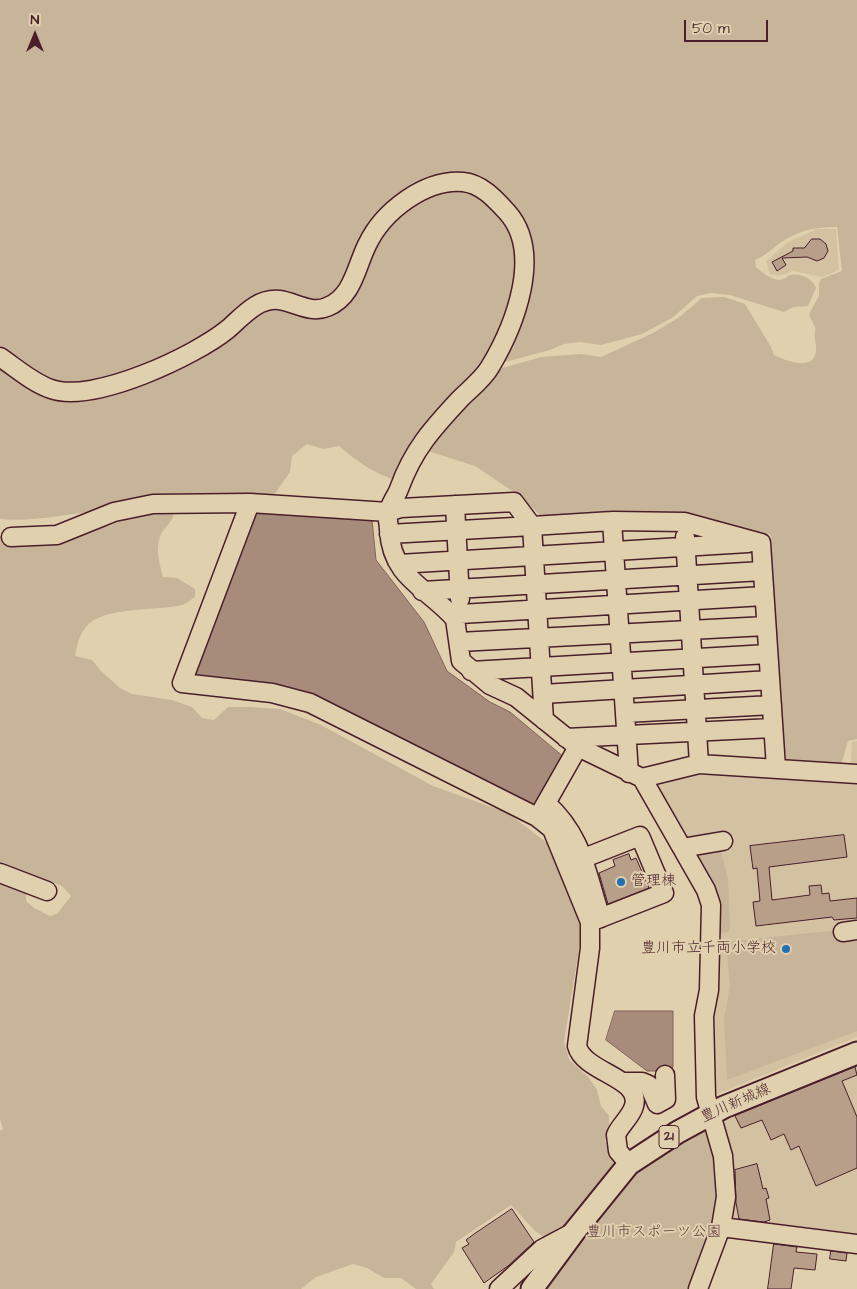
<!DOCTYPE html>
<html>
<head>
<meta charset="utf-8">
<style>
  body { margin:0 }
  #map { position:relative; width:857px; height:1289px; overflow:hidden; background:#e1d0ad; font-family:"Architects Daughter",sans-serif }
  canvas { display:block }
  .north { position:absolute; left:10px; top:10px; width:50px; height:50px; -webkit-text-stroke:4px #e1d0ad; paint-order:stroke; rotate:0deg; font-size:14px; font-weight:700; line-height:20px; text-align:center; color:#4a1f2b }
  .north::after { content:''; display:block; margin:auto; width:18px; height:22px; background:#4a1f2b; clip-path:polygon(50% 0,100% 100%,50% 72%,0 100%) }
  .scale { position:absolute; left:684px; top:20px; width:84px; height:22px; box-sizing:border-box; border:2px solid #4a1f2b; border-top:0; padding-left:6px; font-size:15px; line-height:18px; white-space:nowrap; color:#4a1f2b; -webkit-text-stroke:4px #e1d0ad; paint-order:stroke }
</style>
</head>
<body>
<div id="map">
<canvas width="857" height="1289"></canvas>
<div class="north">N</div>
<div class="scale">50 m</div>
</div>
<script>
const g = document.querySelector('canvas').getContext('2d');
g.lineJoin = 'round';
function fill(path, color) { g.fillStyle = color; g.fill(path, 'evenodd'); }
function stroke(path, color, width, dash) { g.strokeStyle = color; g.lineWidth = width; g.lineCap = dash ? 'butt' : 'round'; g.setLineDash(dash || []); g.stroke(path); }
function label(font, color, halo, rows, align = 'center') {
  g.font = font + ' "Architects Daughter","Klee One",sans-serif'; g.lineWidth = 4; g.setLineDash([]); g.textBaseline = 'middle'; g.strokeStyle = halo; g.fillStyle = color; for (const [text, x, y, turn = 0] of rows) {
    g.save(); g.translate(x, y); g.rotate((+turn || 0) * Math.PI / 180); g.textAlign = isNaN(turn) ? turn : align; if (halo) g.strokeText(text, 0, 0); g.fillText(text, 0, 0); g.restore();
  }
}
fill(new Path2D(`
  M817,229H836L839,270L822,277L793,271L779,276L770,274L766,261L788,242Z
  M857,741V770H850L852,742Z
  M698,770L857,782V1037L715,1095L711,1092L710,1016L716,904L652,786L654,780Z
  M857,1060V1242L724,1225L718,1118Z`), '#d4c1a2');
fill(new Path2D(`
  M0,0H857V739L848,741L840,769L783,764L771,535L684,517L613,513L541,516L518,495L475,466L428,451L424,446L499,369L541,357L581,354L601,357L653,333L678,318L702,298L724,297L745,304L771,347L774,355C793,364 822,373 815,339C814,336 816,331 815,328C814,323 810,319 809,314L819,296V284L821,279L842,271L837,227C819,227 804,229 788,238C776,244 768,255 755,260L756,267C763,273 770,279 780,280C784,280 787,276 791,275C801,273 813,279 816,288L808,306L793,307L784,312L730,295L711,293L697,296L672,318L642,334L601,345L580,342L564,344L550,350L505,362L501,354L528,258L485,187L415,191L329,303L278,295L155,366L65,389L0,352Z
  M470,187L513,228L517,290L488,362L397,481C374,473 357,462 339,446L323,449L307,444L292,456L290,472L274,495C217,495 159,503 102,510C68,514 35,522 0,519V362L93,396L268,305L322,314L378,232L426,192Z
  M153,508L174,514C171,523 165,527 161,534C155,549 159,562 163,577L177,578L195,589V597C191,599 187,604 182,605C158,611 102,606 86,627C79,635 77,646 75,656L92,660L101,671L120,688L132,694L172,700L192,707L202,718L214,720L228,707H250L280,709L321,725L433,786L508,813L547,843L582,930L564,1042L569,1059L589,1078L597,1090L601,1106L609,1116V1127L605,1141L610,1156L616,1166L567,1226L547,1239L535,1231L511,1205L456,1242L454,1252L431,1284L434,1289H416L401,1278H384L367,1268L353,1264L316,1277L301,1289H0V1131L3,1129L0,1119V871L26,889V901L34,908L50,916L57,914L71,896L62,886L0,864V537L2,532L20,534L110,526L136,512Z
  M720,849L728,878L730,928L728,932L717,933L694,853Z
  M838,930L839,942L857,940V1031L727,1080L724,1019L730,986L726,942Z
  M709,1120L722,1196L694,1289H539L617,1188L651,1159Z`), '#c8b498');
const water = new Path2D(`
  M252,511L372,520L376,560L424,622L447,671L490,702L510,712L565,758L532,812L321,703L186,680Z
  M615,1011H673V1067L669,1071H647L606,1040Z`);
fill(water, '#a88c7b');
stroke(water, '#82605b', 1);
const building = new Path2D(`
  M812,239H820L826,244L828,251L824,258L817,261L807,257L782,258L786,265L777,271L772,262L793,251V248H804Z
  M844,835L847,857L769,867L772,900L810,895L809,886L821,885L822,894L829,893L830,901L857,898V918L834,920L832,917L756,926L753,902L760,901L757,868L753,869L750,846Z
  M629,854L631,860L636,858L649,888L608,904L599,873L615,866L613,860Z
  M855,1067L857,1075L842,1081L857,1117V1168L816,1186L799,1146L791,1150L784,1134L771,1140L762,1120L741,1128L735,1116Z
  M757,1164L763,1189L766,1188L769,1198L766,1199L770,1220L764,1222L739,1219L736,1203L735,1170Z
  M512,1209L534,1242L508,1266L484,1283L462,1248L469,1244L466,1240L474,1234Z
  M774,1244L797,1247L796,1252L817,1254L815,1270L794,1268L791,1289H768Z
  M831,1251L847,1253L846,1261L830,1259Z`);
fill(building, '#b79f89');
stroke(building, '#4a1f2b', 1);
const minor = new Path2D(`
  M0,357C16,368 33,383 51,389C93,404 195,356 228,329C243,316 257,298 279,300C295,302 311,314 327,307C353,297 356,267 367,245C383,211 425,179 463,182C482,184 495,199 507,212C544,253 514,327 490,367C483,379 470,389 460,399C432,429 413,450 399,489C396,497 389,505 388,514C387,518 389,525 389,530C392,579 427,587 455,619L461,661L490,685L516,697L578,747L642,778L699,764L857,774
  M250,503L182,683L272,693L310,703L537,817L552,829L590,922V948L577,1046C584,1073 642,1077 634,1106C631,1117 620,1125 616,1135L618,1151L629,1164
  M455,505L460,599
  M612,521L629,773
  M389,534L532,526L544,720
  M11,537L57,535L114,512L153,504L250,503L388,512L401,508L514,502L532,526L612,521L684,522L761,543L776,768
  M685,537L699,764
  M399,564L748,543
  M422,591L762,571
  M460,614L764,596
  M459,642L766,626
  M471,671L768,654
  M543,694L770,680
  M625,713L772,705
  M566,738L773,728
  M642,778L706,890L711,905L709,990L704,1016L706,1097L723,1156L726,1197L721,1227L698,1289
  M546,803C583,836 586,873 601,918
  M541,812L578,747
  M682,848L723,841
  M584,858L640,836L664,893L590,922
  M0,873L47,891
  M843,932L857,930
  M623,1082H642L649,1085L657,1104L666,1099L665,1075
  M721,1227L857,1244
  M499,1289L542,1249L572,1233`);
const major = new Path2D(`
  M532,1289L574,1232L629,1164L678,1132L724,1107L857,1053`);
stroke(minor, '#4a1f2b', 21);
stroke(major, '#4a1f2b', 25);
stroke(minor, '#e1d0ad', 18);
stroke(major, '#e1d0ad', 21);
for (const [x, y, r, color] of [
  [621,882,5,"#1f6fb2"],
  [786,949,5,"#1f6fb2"]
]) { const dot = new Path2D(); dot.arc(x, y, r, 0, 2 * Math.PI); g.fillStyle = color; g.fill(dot); stroke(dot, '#e1d0ad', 2); }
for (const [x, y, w] of [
  [669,1137,20]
]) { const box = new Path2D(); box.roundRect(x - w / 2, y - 11.5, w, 23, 4); g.fillStyle = '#e1d0ad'; g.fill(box); stroke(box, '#4a1f2b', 1); }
label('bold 14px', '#4a1f2b', null, [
  ["21",669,1137]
]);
label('15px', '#4a1f2b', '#e1d0ad', [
  ["管理棟",631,882],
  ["豊川市立千両小学校",776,949,"right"]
], 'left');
label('15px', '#4a1f2b', '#e1d0ad', [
  ["豊川新城線",736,1104,-24]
]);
label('15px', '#5d353b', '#e1d0ad', [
  ["豊川市スポーツ公園",654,1233]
]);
</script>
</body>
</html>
